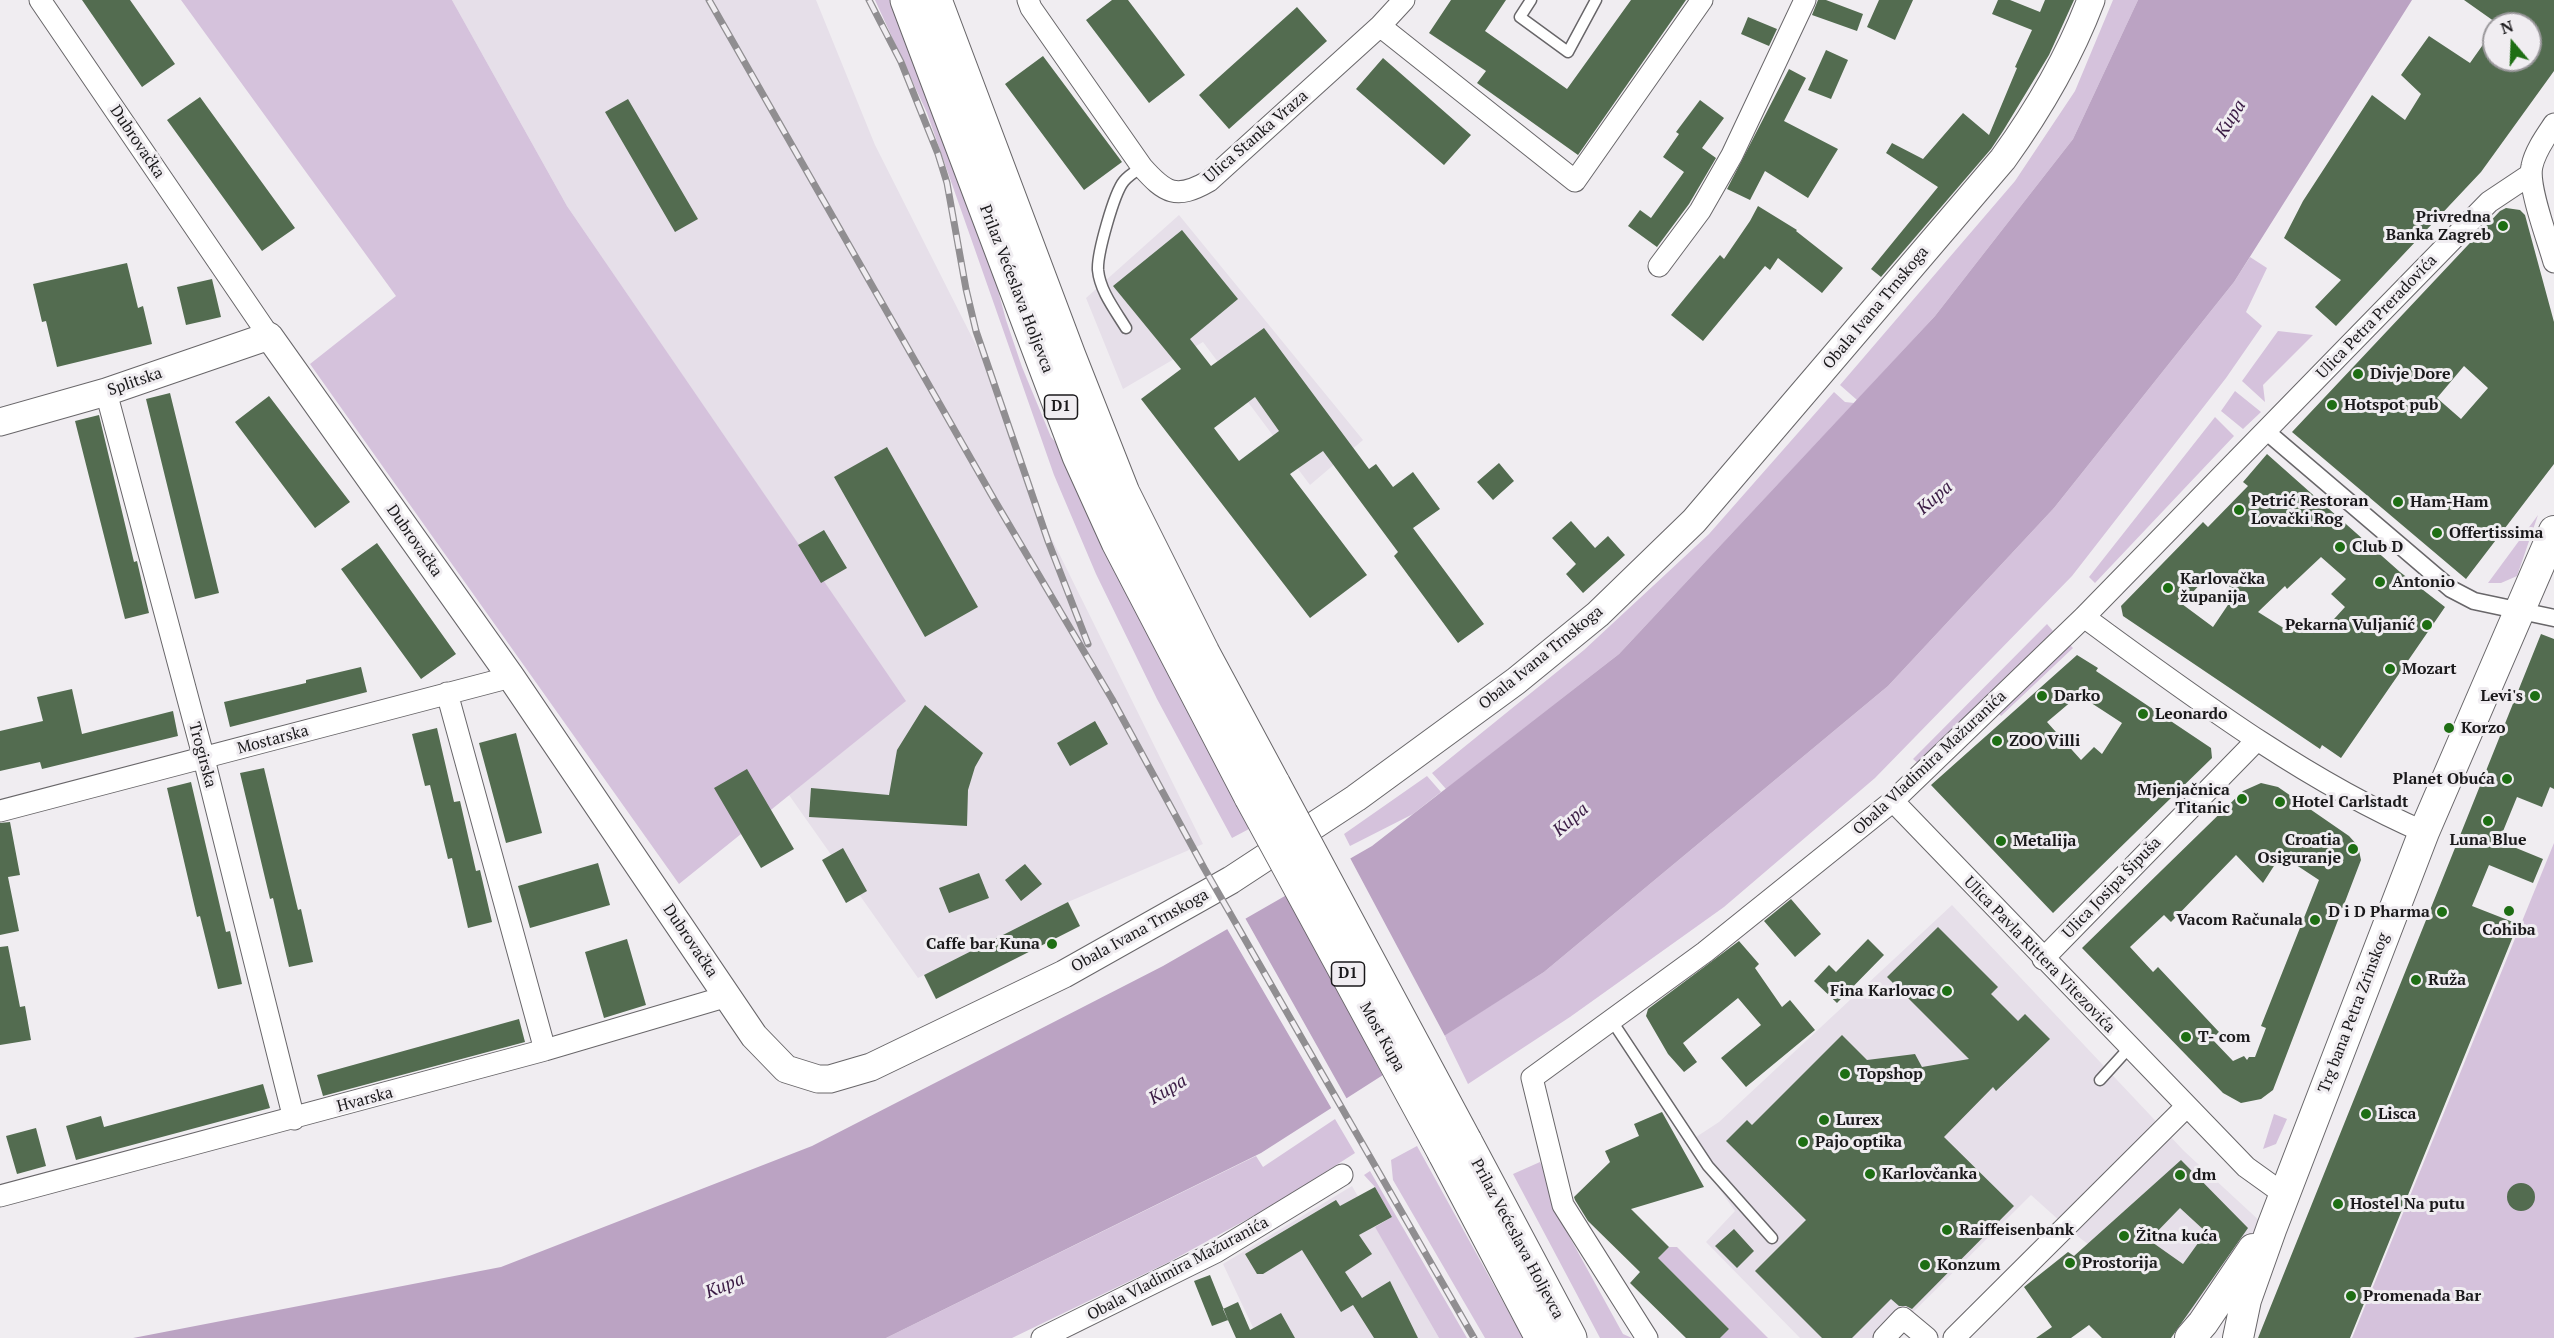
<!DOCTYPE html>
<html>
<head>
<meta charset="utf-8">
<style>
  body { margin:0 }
  #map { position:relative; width:2554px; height:1338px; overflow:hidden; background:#f0edf1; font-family:"PT Serif",serif }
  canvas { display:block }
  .north { position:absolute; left:2482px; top:12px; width:60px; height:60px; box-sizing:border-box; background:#f0edf1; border:2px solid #9a989b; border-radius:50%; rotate:341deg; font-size:16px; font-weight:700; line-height:24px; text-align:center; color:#1a191b }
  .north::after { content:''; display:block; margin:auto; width:21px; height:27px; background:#1e6e14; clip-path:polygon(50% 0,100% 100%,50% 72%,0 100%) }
</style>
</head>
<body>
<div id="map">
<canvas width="2554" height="1338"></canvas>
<div class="north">N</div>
</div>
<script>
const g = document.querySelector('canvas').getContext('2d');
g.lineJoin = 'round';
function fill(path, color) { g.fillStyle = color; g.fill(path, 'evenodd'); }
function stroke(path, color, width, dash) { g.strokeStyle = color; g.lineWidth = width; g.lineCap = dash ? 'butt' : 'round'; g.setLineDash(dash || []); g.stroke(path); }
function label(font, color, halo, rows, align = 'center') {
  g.font = font + ' "PT Serif",serif'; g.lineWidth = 6; g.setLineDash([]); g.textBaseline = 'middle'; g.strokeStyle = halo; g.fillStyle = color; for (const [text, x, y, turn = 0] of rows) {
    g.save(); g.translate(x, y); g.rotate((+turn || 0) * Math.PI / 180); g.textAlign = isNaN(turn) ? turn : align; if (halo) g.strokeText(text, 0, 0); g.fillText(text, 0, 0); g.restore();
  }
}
fill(new Path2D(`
  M452,0H816L875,145L984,361L1040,515L1203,844L1068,902L918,978L789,795L905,701L567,206Z
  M1179,215L1363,440L1310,485L1203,342L1123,389L1086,298Z
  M1952,905L2184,1151L2263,1224L2195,1325L2072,1232L2031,1195L1887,1338H1800L1706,1242L1735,1211L1687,1143L1719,1122Z
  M1352,1186L1439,1338H1258L1223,1264Z`), '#e6dfe9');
fill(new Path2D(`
  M181,0H452L567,206L906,701L679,884L310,364L396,296Z
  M875,0H895L987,249L1006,320L1022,367L1051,437L1066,454L1249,829L1232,838L1157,699L1096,574L1054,475L927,113Z
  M2113,0H2138L2073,139L1935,316L1857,400L1840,385L2015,181L2075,91Z
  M2250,257L2267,268L2246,312L2262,326L2226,378L2072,576L1875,778L1724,907L1570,1017L1468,1084L1444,1035L1544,972L1888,686L2054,508L2234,282Z
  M2278,331L2313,335L2263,385L2265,402L2242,381Z
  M2235,391L2261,412L2243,429L2221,411Z
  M1834,392L1845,402L1854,403L1619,654L1446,789L1432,773L1584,650L1709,534Z
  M2215,417L2234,436L2095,583L2089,577Z
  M2538,515L2517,576L2501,583H2488Z
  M2047,624L2053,631L1919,764L1913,759Z
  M2067,642L2073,648L2001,716L1996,710Z
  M1427,776L1441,792L1413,814L1350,846L1344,834Z
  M2554,843V1338H2352Z
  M2274,1114L2287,1119L2276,1144L2263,1149Z
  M1335,1119L1355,1153L1277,1203L1169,1262L1012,1338H886L1256,1156L1263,1167Z
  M1417,1146L1523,1338H1485L1393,1180L1391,1160Z
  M1540,1162L1557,1200L1552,1205L1623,1334L1632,1338H1600L1513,1174Z
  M1370,1171L1467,1338H1439L1375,1227L1392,1217L1375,1187L1364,1175Z
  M1669,1247H1677L1768,1338H1720L1729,1329L1658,1258Z`), '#d5c2dc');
fill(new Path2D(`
  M2138,0H2412L2234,282L2054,508L1888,686L1544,972L1261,1153L886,1338H133L501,1267L812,1146L1163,966L1372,846L1619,654L1935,316L2073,139Z`), '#bba3c3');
fill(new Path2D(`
  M1349,856L1446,1038L1384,1078L1286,893Z
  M1244,916L1348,1101L1333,1111L1226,927Z`), '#f0edf1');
fill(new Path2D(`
  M82,0H130L175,64L142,87Z
  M1112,0H1128L1185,75L1149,103L1086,20Z
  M1451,0H1506L1485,31L1567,89L1631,0H1686L1578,155L1477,83L1486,71L1429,33Z
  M1818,0H1826L1863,14L1857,31L1812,15Z
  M1879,0H1913L1895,40L1867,27Z
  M1998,0H2010L2040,12L2045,0H2074L2049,55L2003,131L1991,149L1881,277L1871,269L1938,187L1886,153L1892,143L1923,159L1963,113L1989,135L2017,68L2015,67L2032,30L1992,14Z
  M2464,0H2554V71L2481,172L2336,326L2315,307L2341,280L2284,238L2303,201L2372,95L2405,120L2421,94L2401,75L2429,36L2470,63L2494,29V60H2530V24H2498Z
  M1297,7L1327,41L1229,129L1199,95Z
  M1748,17L1777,29L1769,46L1741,34Z
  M1826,50L1848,60L1831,99L1808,90Z
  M1043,56L1122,162L1084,190L1005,84Z
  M1383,58L1471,135L1444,165L1356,89Z
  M1789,69L1806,78L1784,121L1838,149L1808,198L1765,171L1750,200L1727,189Z
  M200,97L295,228L262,251L167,120Z
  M628,99L698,219L675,232L605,112Z
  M1700,100L1724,118L1702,148L1716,158L1689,204L1657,247L1628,226L1640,210L1651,218L1684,172L1663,157L1679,134L1676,132Z
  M1758,206L1797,230L1796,231L1843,268L1822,293L1778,258L1770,270L1765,266L1703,341L1671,315L1720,255L1724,259L1750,221Z
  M2506,208L2520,210L2525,215L2554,322V464L2466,579L2292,432L2500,211ZM2464,366L2488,388L2461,419L2437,398Z
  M1182,230L1238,299L1190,339L1211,366L1264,328L1369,469L1376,464L1393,487L1413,472L1440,509L1413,528L1484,624L1458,643L1394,556L1398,552L1323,451L1290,474L1367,575L1310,618L1141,399L1181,369L1113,286ZM1255,397L1279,431L1239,461L1214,428Z
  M127,263L138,308L143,306L152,344L57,367L46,321L42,322L33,284Z
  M212,279L221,317L186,325L177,287Z
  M170,393L219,593L195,599L146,399Z
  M269,396L350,502L315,528L235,422Z
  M99,415L134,562L137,561L149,613L125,619L75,421Z
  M887,447L978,607L925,637L834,477Z
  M2267,454L2400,572L2445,607L2341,758L2322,745L2320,749L2123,616L2121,606L2203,522L2208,527L2248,486L2243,482ZM2321,557L2346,579L2331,594L2345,607L2324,630L2305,617L2290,632L2258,612L2285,586L2287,589ZM2213,570L2236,593L2213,627L2182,604Z
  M1499,463L1514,481L1493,500L1477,482Z
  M1571,521L1595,548L1608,536L1625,555L1583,593L1566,574L1576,564L1552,538Z
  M824,530L847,568L821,583L798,545Z
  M377,543L456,654L421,679L341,569Z
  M2541,634L2554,639V789L2550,787L2542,807L2517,797L2499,841L2543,859L2533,883L2489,865L2472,906L2518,924L2350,1338H2258Z
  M2077,655L2098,668L2096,671L2211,748L2212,758L2053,913L1931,785ZM2079,695L2122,723L2102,754L2094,747L2081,760L2047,722Z
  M361,667L367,692L230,727L224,702L306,683V680Z
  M72,689L82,734L173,711L178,736L42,769L40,762L0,771V731L43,721L37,697Z
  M925,705L983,753L975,767L968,790L967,826L809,817L811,788L889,795L897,750Z
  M1095,721L1108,744L1070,766L1057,743Z
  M437,728L454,802L460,801L476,871L480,870L492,922L468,928L452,858L448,859L430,785L425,786L412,734Z
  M516,733L542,833L506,843L479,743Z
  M264,768L298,910L301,909L313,962L289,967L273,898L270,899L240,773Z
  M747,769L794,849L761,868L714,788Z
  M191,782L226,932L230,931L242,984L218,989L200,916L197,917L167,788Z
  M2261,783L2278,787L2349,836L2358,846L2361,860L2273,1090L2261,1099L2241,1103L2223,1093L2082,948L2243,791ZM2236,855L2263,883L2281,855L2319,880L2261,1026L2266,1028L2255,1057H2249L2247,1060L2244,1056L2233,1061L2212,1039L2219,1032L2158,967L2153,972L2130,947L2164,915L2171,922Z
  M10,822L20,875L8,877L19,931L0,935V823Z
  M843,848L867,891L846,903L822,860Z
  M598,863L610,905L530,928L518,886Z
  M1025,864L1042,884L1021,901L1005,880Z
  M979,873L989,898L949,913L939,888Z
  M1791,899L1821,934L1795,957L1764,921Z
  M1068,902L1080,926L936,999L924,975Z
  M1938,927L1998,987L1991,994L2018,1021L2025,1014L2050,1039L1996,1091L1993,1087L1944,1137L2014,1206L1912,1309L1906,1306H1899L1891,1299L1852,1338H1822L1755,1271L1806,1220L1726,1141L1747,1120L1752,1125L1842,1035L1867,1060L1915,1054L1922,1067L1969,1059L1887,977Z
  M627,939L646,1005L604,1018L585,952Z
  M1868,939L1884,955L1837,1003L1814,981L1829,965L1836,972Z
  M1739,941L1759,964L1755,968L1782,1007L1790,1000L1815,1030L1746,1087L1721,1058L1761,1025L1738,998L1683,1043L1697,1062L1684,1072L1668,1054L1646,1016L1648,1009Z
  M8,946L20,1007L25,1006L31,1040L0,1045V947Z
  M519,1019L525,1042L323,1096L317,1075Z
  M263,1084L270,1108L76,1160L66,1126L101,1116L104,1127Z
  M1662,1112L1704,1187L1631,1209L1669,1247L1658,1258L1729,1329L1720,1338H1686L1630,1283L1640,1272L1588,1221L1575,1200L1574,1197L1610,1162L1605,1151L1639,1136L1634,1124Z
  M36,1128L46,1166L17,1174L6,1136Z
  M2181,1160L2248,1228L2171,1338H2102L2089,1325L2071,1338H2036L2052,1327L2024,1287L2068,1252L2074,1256ZM2180,1208L2206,1232L2183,1264L2149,1240Z
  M2507 1197a14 14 0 1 1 28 0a14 14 0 1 1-28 0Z
  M1375,1187L1392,1217L1359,1235L1372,1254L1345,1272L1362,1298L1390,1281L1418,1338H1374L1353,1305L1341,1312L1302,1250L1263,1274H1257L1245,1254L1336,1200L1340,1206Z
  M1734,1229L1754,1251L1737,1268L1715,1246Z
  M1210,1275L1228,1320L1212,1326L1194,1281Z
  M1238,1302L1250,1330L1281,1313L1295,1338H1236L1223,1309Z`), '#536c50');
const service = new Path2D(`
  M1531,0L1520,17L1568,52L1596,0
  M1126,328C1115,310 1100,291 1098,270C1097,254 1114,193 1124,181C1129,175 1136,171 1142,167
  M1612,1021L1708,1166L1772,1238
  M2100,1080L2129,1048`);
const pedestrian = new Path2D(`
  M2267,432L2451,589L2474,601L2554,618`);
const minor = new Path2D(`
  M40,0L269,336
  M1028,0L1031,8L1142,167C1165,193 1176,200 1209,181L1380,26
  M1404,0L1380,26L1575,181L1702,0
  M2554,124C2546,136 2535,151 2532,166C2527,186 2548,240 2554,262
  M1659,266L1700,211L1732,155L1805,0
  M106,392L204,759L294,1119
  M2084,617C2191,695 2302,779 2424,832
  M447,693L545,1050
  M1893,801L2246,1167L2285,1195
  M0,811L511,677
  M2043,959L2256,741
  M0,1196L545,1050L728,996
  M1042,1338L1216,1252L1342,1175
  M1647,1338L1563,1205L1532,1078L1705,952L1893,801L2084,617L2489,202L2531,174
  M1884,1338L1903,1318L1927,1338
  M1954,1338L2187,1106`);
const tertiary = new Path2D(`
  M0,422L106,392L269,336L511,677L754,1036L786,1069L818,1079H830L871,1067L1064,974L1231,880L1356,798L1516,681L1598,614L1694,521L2003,159C2039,109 2069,58 2091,0`);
const secondary = new Path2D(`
  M2190,1338L2203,1323L2253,1249
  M2238,1338L2246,1300L2272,1227L2424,832L2554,531`);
const trunk = new Path2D(`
  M907,0L1079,456L1118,542L1251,797
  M935,0L1069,356L1123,493L1203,653L1274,785
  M1465,1141L1570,1338
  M1444,1152L1542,1338`);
stroke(service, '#686669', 13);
stroke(pedestrian, '#686669', 19);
stroke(minor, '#686669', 23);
stroke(tertiary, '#686669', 29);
stroke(secondary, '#686669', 32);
stroke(trunk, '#686669', 35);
stroke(service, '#fff', 10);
stroke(pedestrian, '#fff', 16);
stroke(minor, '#fff', 21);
stroke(tertiary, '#fff', 27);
stroke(secondary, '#fff', 30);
stroke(trunk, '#fff', 33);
const rail = new Path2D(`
  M709,0L995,501L1112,699L1204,868L1474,1338
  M869,0L901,62L938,154L947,183L966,289L976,331L1048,541L1088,644`);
stroke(rail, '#908e91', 7);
stroke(rail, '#f0edf1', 4.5, [14]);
const trunkBridge = new Path2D(`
  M1274,785L1465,1141
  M1251,797L1444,1152`);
stroke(trunkBridge, '#686669', 35, []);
stroke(trunkBridge, '#fff', 33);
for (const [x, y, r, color] of [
  [2503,226,6,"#1e6e14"],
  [2358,374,6,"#1e6e14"],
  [2332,405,6,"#1e6e14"],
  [2398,502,6,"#1e6e14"],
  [2239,510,6,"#1e6e14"],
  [2437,533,6,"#1e6e14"],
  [2340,547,6,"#1e6e14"],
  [2380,582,6,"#1e6e14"],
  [2168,588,6,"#1e6e14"],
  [2427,625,6,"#1e6e14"],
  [2390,669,6,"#1e6e14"],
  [2042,696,6,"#1e6e14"],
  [2535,696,6,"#1e6e14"],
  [2143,714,6,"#1e6e14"],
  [2449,728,6,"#1e6e14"],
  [1997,741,6,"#1e6e14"],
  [2507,779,6,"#1e6e14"],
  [2242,799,6,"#1e6e14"],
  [2280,802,6,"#1e6e14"],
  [2488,821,6,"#1e6e14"],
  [2001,841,6,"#1e6e14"],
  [2353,849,6,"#1e6e14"],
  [2509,911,6,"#1e6e14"],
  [2442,912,6,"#1e6e14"],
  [2315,920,6,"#1e6e14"],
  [1052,944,6,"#1e6e14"],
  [2416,980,6,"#1e6e14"],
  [1947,991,6,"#1e6e14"],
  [2186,1037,6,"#1e6e14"],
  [1845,1074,6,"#1e6e14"],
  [2366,1114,6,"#1e6e14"],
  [1824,1120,6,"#1e6e14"],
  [1803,1142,6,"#1e6e14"],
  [1870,1174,6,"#1e6e14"],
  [2180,1175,6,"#1e6e14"],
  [2338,1204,6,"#1e6e14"],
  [1947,1230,6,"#1e6e14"],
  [2124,1236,6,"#1e6e14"],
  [2070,1263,6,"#1e6e14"],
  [1925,1265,6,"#1e6e14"],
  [2351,1296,6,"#1e6e14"]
]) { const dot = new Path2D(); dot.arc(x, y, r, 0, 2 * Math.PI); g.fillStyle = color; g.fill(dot); stroke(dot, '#f0edf1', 2); }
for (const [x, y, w] of [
  [1061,407,33],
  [1348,974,33]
]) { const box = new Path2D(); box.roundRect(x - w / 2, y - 12, w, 24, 4.5); g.fillStyle = '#f0edf1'; g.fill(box); stroke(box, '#1a191b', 1.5); }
label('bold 15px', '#1a191b', null, [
  ["D1",1061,407],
  ["D1",1348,974]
]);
label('16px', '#1a191b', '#f0edf1', [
  ["Ulica Stanka Vraza",1256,137,-41],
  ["Dubrovačka",137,142,56],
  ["Prilaz Većeslava Holjevca",1016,289,69],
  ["Obala Ivana Trnskoga",1876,308,-50],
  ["Ulica Petra Preradovića",2377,317,-46],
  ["Splitska",135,382,-19],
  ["Dubrovačka",414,541,55],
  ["Obala Ivana Trnskoga",1541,658,-39],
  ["Mostarska",273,740,-15],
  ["Trogirska",202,755,75],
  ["Obala Vladimira Mažuranića",1930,763,-43],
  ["Ulica Josipa Šipuša",2112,888,-46],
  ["Obala Ivana Trnskoga",1140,931,-29],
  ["Dubrovačka",690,941,56],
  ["Ulica Pavla Rittera Vitezovića",2039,955,46],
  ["Trg bana Petra Zrinskog",2354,1013,-69],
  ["Most Kupa",1382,1037,61],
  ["Hvarska",365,1100,-15],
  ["Prilaz Većeslava Holjevca",1517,1239,62],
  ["Obala Vladimira Mažuranića",1178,1269,-28]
]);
label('bold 16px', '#1a191b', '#f0edf1', [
  ["Privredna",2491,217,"right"],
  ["Banka Zagreb",2491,235,"right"],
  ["Divje Dore",2370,374],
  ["Hotspot pub",2344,405],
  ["Petrić Restoran",2251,501],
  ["Lovački Rog",2251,519],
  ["Ham-Ham",2410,502],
  ["Offertissima",2449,533],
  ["Club D",2352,547],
  ["Karlovačka",2180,579],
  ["županija",2180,597],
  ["Antonio",2392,582],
  ["Pekarna Vuljanić",2415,625,"right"],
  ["Mozart",2402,669],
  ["Darko",2054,696],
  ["Levi's",2523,696,"right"],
  ["Leonardo",2155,714],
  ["Korzo",2461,728],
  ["ZOO Villi",2009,741],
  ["Planet Obuća",2495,779,"right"],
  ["Mjenjačnica",2230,790,"right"],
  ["Titanic",2230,808,"right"],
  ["Hotel Carlstadt",2292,802],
  ["Croatia",2341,840,"right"],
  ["Osiguranje",2341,858,"right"],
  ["Luna Blue",2488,840,"center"],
  ["Metalija",2013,841],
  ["D i D Pharma",2430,912,"right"],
  ["Vacom Računala",2303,920,"right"],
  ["Cohiba",2509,930,"center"],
  ["Caffe bar Kuna",1040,944,"right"],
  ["Ruža",2428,980],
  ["Fina Karlovac",1935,991,"right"],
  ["T- com",2198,1037],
  ["Topshop",1857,1074],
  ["Lisca",2378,1114],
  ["Lurex",1836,1120],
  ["Pajo optika",1815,1142],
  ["Karlovčanka",1882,1174],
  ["dm",2192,1175],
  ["Hostel Na putu",2350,1204],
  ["Raiffeisenbank",1959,1230],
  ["Žitna kuća",2136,1236],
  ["Prostorija",2082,1263],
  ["Konzum",1937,1265],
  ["Promenada Bar",2363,1296]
], 'left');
label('italic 18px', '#391a43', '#f0edf1', [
  ["Kupa",2231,119,-58],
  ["Kupa",1935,498,-41],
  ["Kupa",1571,820,-41],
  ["Kupa",1168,1090,-31],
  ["Kupa",725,1286,-22]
]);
</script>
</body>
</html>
